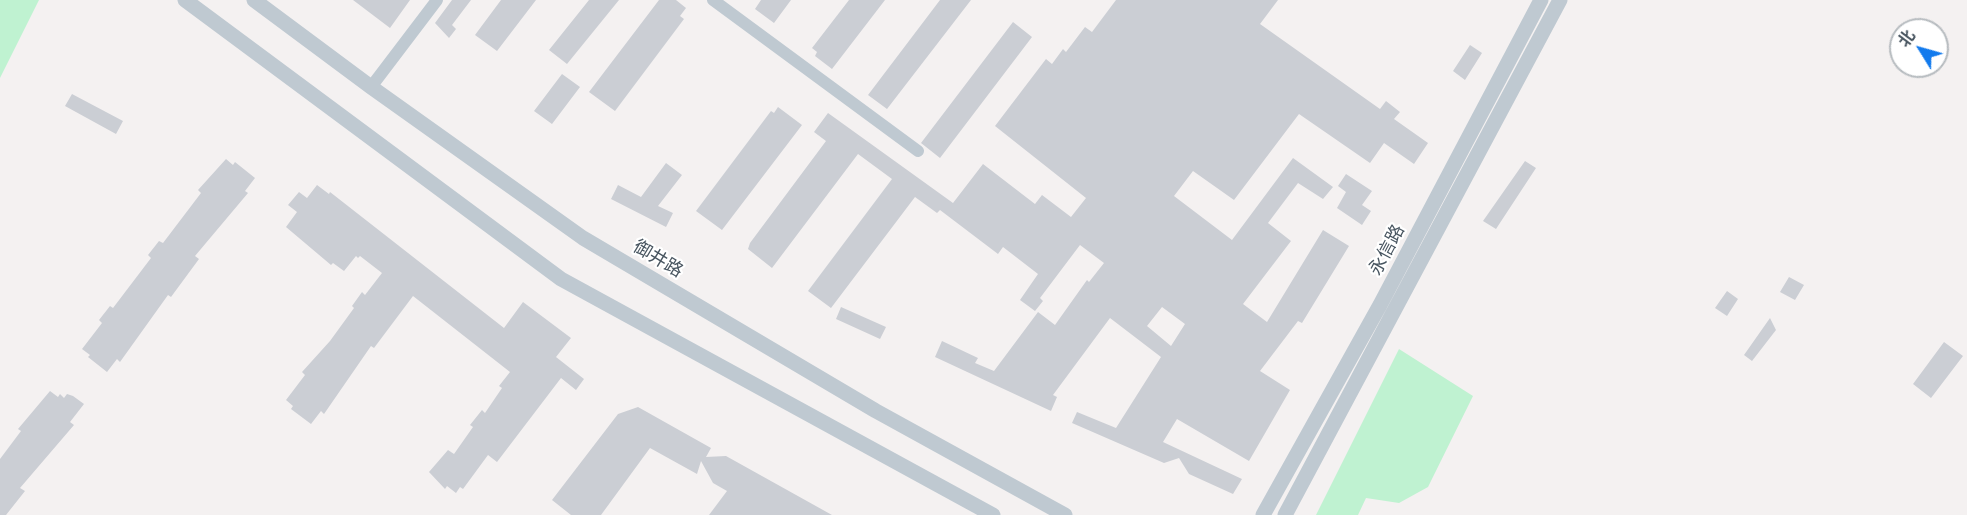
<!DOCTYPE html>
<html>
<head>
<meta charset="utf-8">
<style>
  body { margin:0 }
  #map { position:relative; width:1967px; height:515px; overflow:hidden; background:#f4f1f1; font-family:Quicksand,"Noto Sans SC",sans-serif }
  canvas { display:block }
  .north { position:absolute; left:1889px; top:18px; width:60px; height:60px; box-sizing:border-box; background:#fff; border:2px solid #b6bbbf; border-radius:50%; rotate:307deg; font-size:16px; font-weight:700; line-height:24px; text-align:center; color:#485560 }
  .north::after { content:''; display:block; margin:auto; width:21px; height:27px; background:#127aed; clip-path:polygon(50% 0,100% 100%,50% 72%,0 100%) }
</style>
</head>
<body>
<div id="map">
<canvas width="1967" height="515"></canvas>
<div class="north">北</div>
</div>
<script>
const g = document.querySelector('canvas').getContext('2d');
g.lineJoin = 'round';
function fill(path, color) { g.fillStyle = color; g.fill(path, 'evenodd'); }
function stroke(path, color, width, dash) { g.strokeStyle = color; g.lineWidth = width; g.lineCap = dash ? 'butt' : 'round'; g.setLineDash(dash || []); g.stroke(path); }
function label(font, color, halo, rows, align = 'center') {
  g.font = font + ' Quicksand,"Noto Sans SC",sans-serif'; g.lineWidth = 4.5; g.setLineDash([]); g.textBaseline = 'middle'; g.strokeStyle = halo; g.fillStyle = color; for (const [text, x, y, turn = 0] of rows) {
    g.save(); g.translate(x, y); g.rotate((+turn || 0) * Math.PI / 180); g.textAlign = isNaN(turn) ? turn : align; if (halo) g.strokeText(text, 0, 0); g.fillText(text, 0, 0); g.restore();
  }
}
fill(new Path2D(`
  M0,0H39L0,78Z
  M1399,349L1473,396L1428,487L1399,503L1366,498L1358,515H1316Z`), '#bff2d1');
fill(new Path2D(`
  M353,0H410L390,28Z
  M452,0H471L452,25L456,29L449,38L435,23Z
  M501,0H536L497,51L475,35Z
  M589,0H619L567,64L549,50Z
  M659,0H676L686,8L680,16L684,19L615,111L589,92Z
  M761,0H791L774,23L755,9Z
  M849,0H885L832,69L815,56L817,52L812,48Z
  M940,0H971L887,109L868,95Z
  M1116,0H1278L1260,24L1380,109L1386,101L1400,112L1394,119L1428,143L1414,164L1384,143L1370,163L1299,114L1234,200L1193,171L1174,196L1232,240L1293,158L1333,187L1323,199L1298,183L1268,223L1291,241L1243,304L1267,322L1323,230L1349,246L1302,323L1298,321L1260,371L1290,390L1249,461L1177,419L1163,442L1242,479L1233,494L1189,474L1179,458L1164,463L1072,423L1077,412L1116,428L1161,357L1110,318L1053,395L1057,397L1051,411L935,357L942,341L978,358L975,363L994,371L1038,312L1055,325L1087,280L1089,282L1104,263L1080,245L1040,298L1043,301L1035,311L1020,300L1038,274L1003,247L998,254L940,210L937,213L915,197L831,308L808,291L892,179L858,154L772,268L748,249L750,243L826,141L814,132L828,113L953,203L983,164L1035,204L1042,195L1071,217L1086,198L995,126L1046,59L1052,64L1063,49L1066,52L1085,27L1092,32ZM1162,307L1185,324L1171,346L1147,326Z
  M1013,22L1032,37L940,158L921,143Z
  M1470,45L1482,53L1465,80L1453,71Z
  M562,74L580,87L552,124L534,111Z
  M72,94L123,121L116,134L65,106Z
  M778,107L802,125L722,230L696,211L771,111L774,113Z
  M226,159L233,165L235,162L255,178L245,191L248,193L195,256L199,259L171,297L168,295L120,362L117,359L107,372L88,357L90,355L82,349L102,323L99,320L110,306L113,308L151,258L148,255L159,241L163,243L201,193L198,190Z
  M1525,161L1536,168L1496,229L1483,221Z
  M666,163L682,175L658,206L673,213L666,227L611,199L618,185L641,197Z
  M1346,174L1372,191L1362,205L1371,211L1362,225L1337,208L1346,192L1338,186Z
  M317,185L329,194L330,192L504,328L523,302L571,338L556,357L584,379L576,390L561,378L497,462L488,455L463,489L460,487L456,493L447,486L445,489L429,472L448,450L454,454L473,427L470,425L482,410L485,413L502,388L499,386L510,372L413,296L374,348L371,346L324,414L321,411L311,424L291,409L293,406L286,400L305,375L302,372L330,341L354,308L352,306L362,292L365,295L382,273L360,256L358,258L356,256L344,271L333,263L331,265L286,227L297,212L288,205L299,192L307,198Z
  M1789,277L1804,285L1795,300L1780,292Z
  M1727,291L1738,299L1727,316L1715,308Z
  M841,307L886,327L880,339L836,319Z
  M1770,318L1776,330L1752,361L1744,355Z
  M1944,342L1963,356L1931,398L1913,384Z
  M50,391L58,397L60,394L64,398L67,394L73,396L84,404L70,422L74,425L20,488L25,491L6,515H0V459L21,431L18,429Z
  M638,407L711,448L706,457L726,456L832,515H709L727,491L713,483L701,461L697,474L650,448L601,515H571L552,500L618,414Z`), '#cbced4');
stroke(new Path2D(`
  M713,0L918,151
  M371,87L437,0`), '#bfc9d1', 12);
stroke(new Path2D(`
  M185,0L561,279L993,515
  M254,0L371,87L583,238L876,411L1065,515
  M1263,515L1380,305L1541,0
  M1285,515L1560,0`), '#bfc9d1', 15);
label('18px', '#485560', '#fff', [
  ["永信路",1387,250,-62],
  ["御井路",658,259,31]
]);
</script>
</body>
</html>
